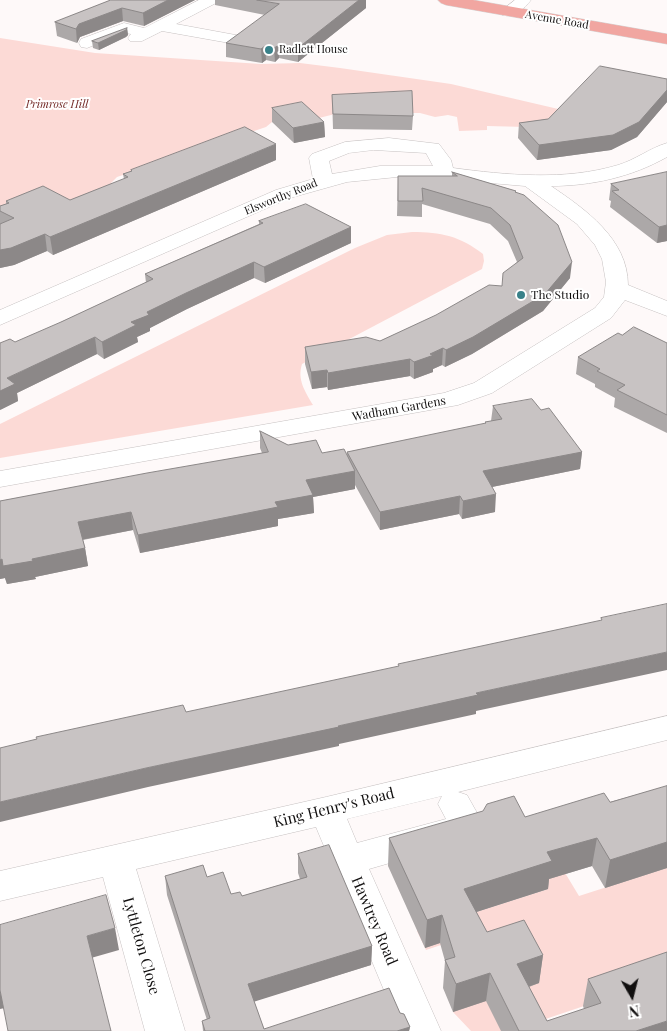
<!DOCTYPE html>
<html>
<head>
<meta charset="utf-8">
<style>
  body { margin:0 }
  #map { position:relative; width:667px; height:1031px; overflow:hidden; background:#fef9f9; font-family:"Playfair Display",serif }
  canvas { display:block }
  .north { position:absolute; left:607px; top:971px; width:50px; height:50px; -webkit-text-stroke:4px #fff; paint-order:stroke; rotate:172deg; font-size:14px; font-weight:700; line-height:20px; text-align:center; color:#110f0f }
  .north::after { content:''; display:block; margin:auto; width:18px; height:22px; background:#110f0f; clip-path:polygon(50% 0,100% 100%,50% 72%,0 100%) }
</style>
</head>
<body>
<div id="map">
<canvas width="667" height="1031"></canvas>
<div class="north">N</div>
</div>
<script>
const g = document.querySelector('canvas').getContext('2d');
g.lineJoin = 'round';
function fill(path, color) { g.fillStyle = color; g.fill(path, 'evenodd'); }
function stroke(path, color, width, dash) { g.strokeStyle = color; g.lineWidth = width; g.lineCap = dash ? 'butt' : 'round'; g.setLineDash(dash || []); g.stroke(path); }
function label(font, color, halo, rows, align = 'center') {
  g.font = font + ' "Playfair Display",serif'; g.lineWidth = 4; g.setLineDash([]); g.textBaseline = 'middle'; g.strokeStyle = halo; g.fillStyle = color; for (const [text, x, y, turn = 0] of rows) {
    g.save(); g.translate(x, y); g.rotate((+turn || 0) * Math.PI / 180); g.textAlign = isNaN(turn) ? turn : align; if (halo) g.strokeText(text, 0, 0); g.fillText(text, 0, 0); g.restore();
  }
}
fill(new Path2D(`
  M0,38L95,53L261,64L300,63L340,68L451,84L614,122L527,127L487,126V130L459,131L457,117L448,115L435,117L420,113H339L307,121L272,122L266,127L117,177L111,183L119,189L0,225Z
  M412,232C441,232 460,236 483,254L484,261L482,269L302,364C297,380 305,391 313,405L0,458V424L355,248L387,235Z
  M544,838L579,896L666,868L667,843V978L510,1031H471L453,1012L471,935L426,950L417,931L548,889Z`), '#fcdad6');
const minor = new Path2D(`
  M199,0H219L216,3L176,24L241,36L243,39L241,42L235,44L162,31L142,41H130L128,38L131,34L125,33L87,48L81,47L79,43L81,39L124,23L144,28Z
  M515,0H531C524,9 514,18 502,15L500,12Z
  M389,138L439,144L451,160L453,168C506,175 565,181 618,165C635,160 650,148 667,143V157C632,177 591,186 551,186C585,209 628,239 628,285L667,301V316L625,300L611,318L492,393L458,405L0,487V471L444,393L474,383L595,308L604,297L606,282L602,259L595,245L577,224L525,186L432,178L397,177L347,182L290,198L0,325V310L276,190L313,179L309,158L312,154L345,142ZM374,150L426,153L433,166H380L332,174L329,161L349,153Z
  M667,716V740L458,792L467,795L485,827L480,837L369,869L441,1031H401L316,827L136,869L185,1031H145L103,877L0,901V871L326,797ZM442,796L438,804L446,819L357,843L347,819Z`);
const major = new Path2D(`
  M438,0H473L667,34V44L446,5L441,3Z`);
stroke(minor, '#c6c1c1', 1);
stroke(major, '#d4d4d4', 1);
fill(minor, '#fff');
fill(major, '#f1a6a1');
fill(new Path2D(`
  M111,0H195L144,26L123,21L80,37L77,43L57,36L55,22Z
  M215,0H366V8L298,62L279,58L275,62L266,60L262,63L226,57V43L265,15L215,5Z
  M127,28L128,35L126,37L99,50L93,48L92,41Z
  M667,79V102L637,137L611,150L537,160L518,138L519,123L548,119Z
  M332,95L413,116L412,130L333,129Z
  M272,108L324,122L325,137L294,143L272,122Z
  M276,160L53,255L47,251L14,265L0,268V206L6,204V201L70,200L124,179L123,174L131,171V170Z
  M452,172L516,191V192L570,278L543,311L472,354L445,367L442,365L433,369V372L414,379L410,376L328,390L327,387L312,389L305,364V347L380,341L502,286L517,262L508,241L490,224L422,204V217L397,216L398,176H452Z
  M667,172V241L657,243L610,207L611,201L609,200L611,184Z
  M259,221L351,227V243L265,283L254,278L187,309L150,328V331L137,337L138,342L104,359L97,354L17,393L18,401L0,410L61,322L146,283L145,274L259,224Z
  M622,335L667,343V433L614,407L615,398L595,387V384L576,374L578,357Z
  M493,406L541,410L582,452L580,469L492,487L495,512L462,519L459,514L380,530L355,485V489L313,497L314,513L278,519V526L140,553L133,530L83,540L85,548L88,566L35,577L36,579L7,584L5,578L0,579V501L262,453L260,448V431L288,445L322,453L347,454V452L485,424V422L491,421Z
  M667,786V868L605,888L592,866L549,879L548,889L476,912L487,932L543,955L539,983L529,987L547,1021L584,1009L583,1006L588,979L667,1031H501L486,1001L453,1012L443,988L445,961L440,943L425,948L388,866L389,838L525,817L610,802Z
  M298,854L372,946L371,965L254,1001L264,1029L400,1013L410,1027L409,1031H203L202,1021L207,1020L167,895L165,876L207,877L231,894L242,896L300,879L298,873Z`), '#aca8a8');
fill(new Path2D(`
  M168,0H195L144,26L143,13Z
  M359,0H366V8L298,62V48Z
  M122,8L123,21L80,37L77,43L76,29L79,24Z
  M127,28L128,35L126,37L99,50L98,43Z
  M279,45V58L275,62L274,48Z
  M265,46L266,60L262,63L261,49Z
  M667,90V102L637,137L611,150L537,160L539,145Z
  M324,122L325,137L294,143L293,128Z
  M276,144V160L53,255L50,237Z
  M667,225V241L657,243L659,227Z
  M351,227V243L265,283L264,267Z
  M45,234L47,251L14,265L0,268V250Z
  M254,262V278L187,309L150,328V331L137,337L138,342L104,359L102,342L131,322L147,312L186,293Z
  M572,262L570,278L543,311L472,354L445,367L446,350Z
  M95,337L97,354L17,393L18,401L0,410V391L7,378Z
  M443,348L442,365L433,369V372L414,379V362Z
  M410,359V376L328,390V373Z
  M327,370V387L312,389L311,372Z
  M582,452L580,469L482,489L483,471Z
  M355,471V489L313,497L314,513L278,519V526L140,553L138,535L275,502L306,480Z
  M496,494L495,512L462,519L463,501Z
  M460,496L459,514L380,530V512Z
  M131,512L133,530L80,540L78,522Z
  M85,548L88,566L35,577L36,579L7,584L5,578L0,579V560L32,559Z
  M667,652V670L476,711V714L339,744V746L148,787L0,822V802L146,768L338,726L476,693Z
  M597,838L592,866L549,879L548,889L461,917L464,889L547,852Z
  M667,842V868L605,888L610,860Z
  M442,915L440,943L425,948L427,920Z
  M115,928L119,950L91,958L87,936Z
  M372,946L371,965L250,1003L248,984Z
  M543,955L539,983L513,992L517,964Z
  M490,973L486,1001L453,1012L456,984Z
  M0,990L5,1008L0,1009Z
  M667,1021V1031H636Z
  M410,1027L409,1031H397Z`), '#8c8888');
const building = new Path2D(`
  M111,0H168L143,13L122,8L79,24L76,29L55,22Z
  M257,0H359L298,48L279,45L274,48L265,46L261,49L226,43L279,4Z
  M127,28L126,30L98,43L92,41Z
  M600,66L667,79V90L639,122L613,135L539,145L519,123L548,119Z
  M412,91L413,116L333,114L332,95Z
  M302,102L324,122L293,128L272,108Z
  M245,127L276,144L50,237L45,234L11,248L0,250V224L14,218L0,211V206L9,203L6,201L43,186L70,200L128,177L123,174L132,171L131,170Z
  M452,172L516,191L515,192L524,195L558,225L572,262L545,294L473,337L446,350L443,348L430,354L434,355L414,362L410,359L328,373L327,370L311,372L305,347L366,337L380,341L436,315L489,285L502,286L503,273L523,258L510,225L491,208L422,188L423,201H398V176H457Z
  M667,172V225L659,227L612,191L619,190L611,184Z
  M306,204L351,227L264,267L254,262L186,293L147,312L149,315L131,322L136,325L102,342L95,337L7,378L15,384L0,391V343L10,339L15,342L61,322L153,279L145,274L263,223L259,221Z
  M634,327L667,343V415L617,390L625,385L597,371L600,369L578,357L618,333L622,335Z
  M532,399L541,410L549,408L582,452L483,471L496,494L463,501L460,496L380,512L347,452L486,423L485,422L502,419L493,406Z
  M260,431L288,445L316,440L322,453L344,449L355,471L306,480L313,495L275,502L278,507L138,535L131,512L78,522L85,548L32,559L33,561L3,566L2,559L0,560V501L147,473L268,452Z
  M667,604V652L476,693L478,695L338,726L339,727L146,768L0,802V748L37,739L36,737L183,705L186,712L399,666L398,664L602,620L601,618Z
  M667,786V842L610,860L597,838L547,852L552,861L464,889L487,932L524,920L543,955L517,964L547,1021L601,1003L588,979L667,952V1021L636,1031H519L490,973L456,984L445,960L455,957L442,915L427,920L389,838L483,811L487,804L514,796L525,817L604,793L610,802Z
  M329,845L372,946L248,984L264,1029L389,988L400,1013L404,1014L410,1027L397,1031H205L202,1021L210,1018L165,876L203,865L207,877L223,872L231,894L240,892L242,896L307,877L298,854Z
  M106,895L115,928L87,936L111,1031H8L0,990V925Z`);
fill(building, '#c8c3c3');
stroke(building, '#8c8888', 1);
for (const [x, y, r, color] of [
  [269,50,5,"#398189"],
  [521,295,5,"#398189"]
]) { const dot = new Path2D(); dot.arc(x, y, r, 0, 2 * Math.PI); g.fillStyle = color; g.fill(dot); stroke(dot, '#fff', 2); }
label('11px', '#110f0f', '#fff', [
  ["Avenue Road",557,20,10],
  ["Elsworthy Road",281,197,-22]
]);
label('11px', '#110f0f', '#fff', [
  ["Radlett House",279,50]
], 'left');
label('italic 11px', '#742b28', '#fff', [
  ["Primrose Hill",57,105]
]);
label('12px', '#110f0f', '#fff', [
  ["The Studio",531,295]
], 'left');
label('12px', '#110f0f', '#fff', [
  ["Wadham Gardens",399,409,-10]
]);
label('15px', '#110f0f', '#fff', [
  ["King Henry's Road",334,808,-14],
  ["Hawtrey Road",374,921,67],
  ["Lyttleton Close",141,946,74]
]);
</script>
</body>
</html>
